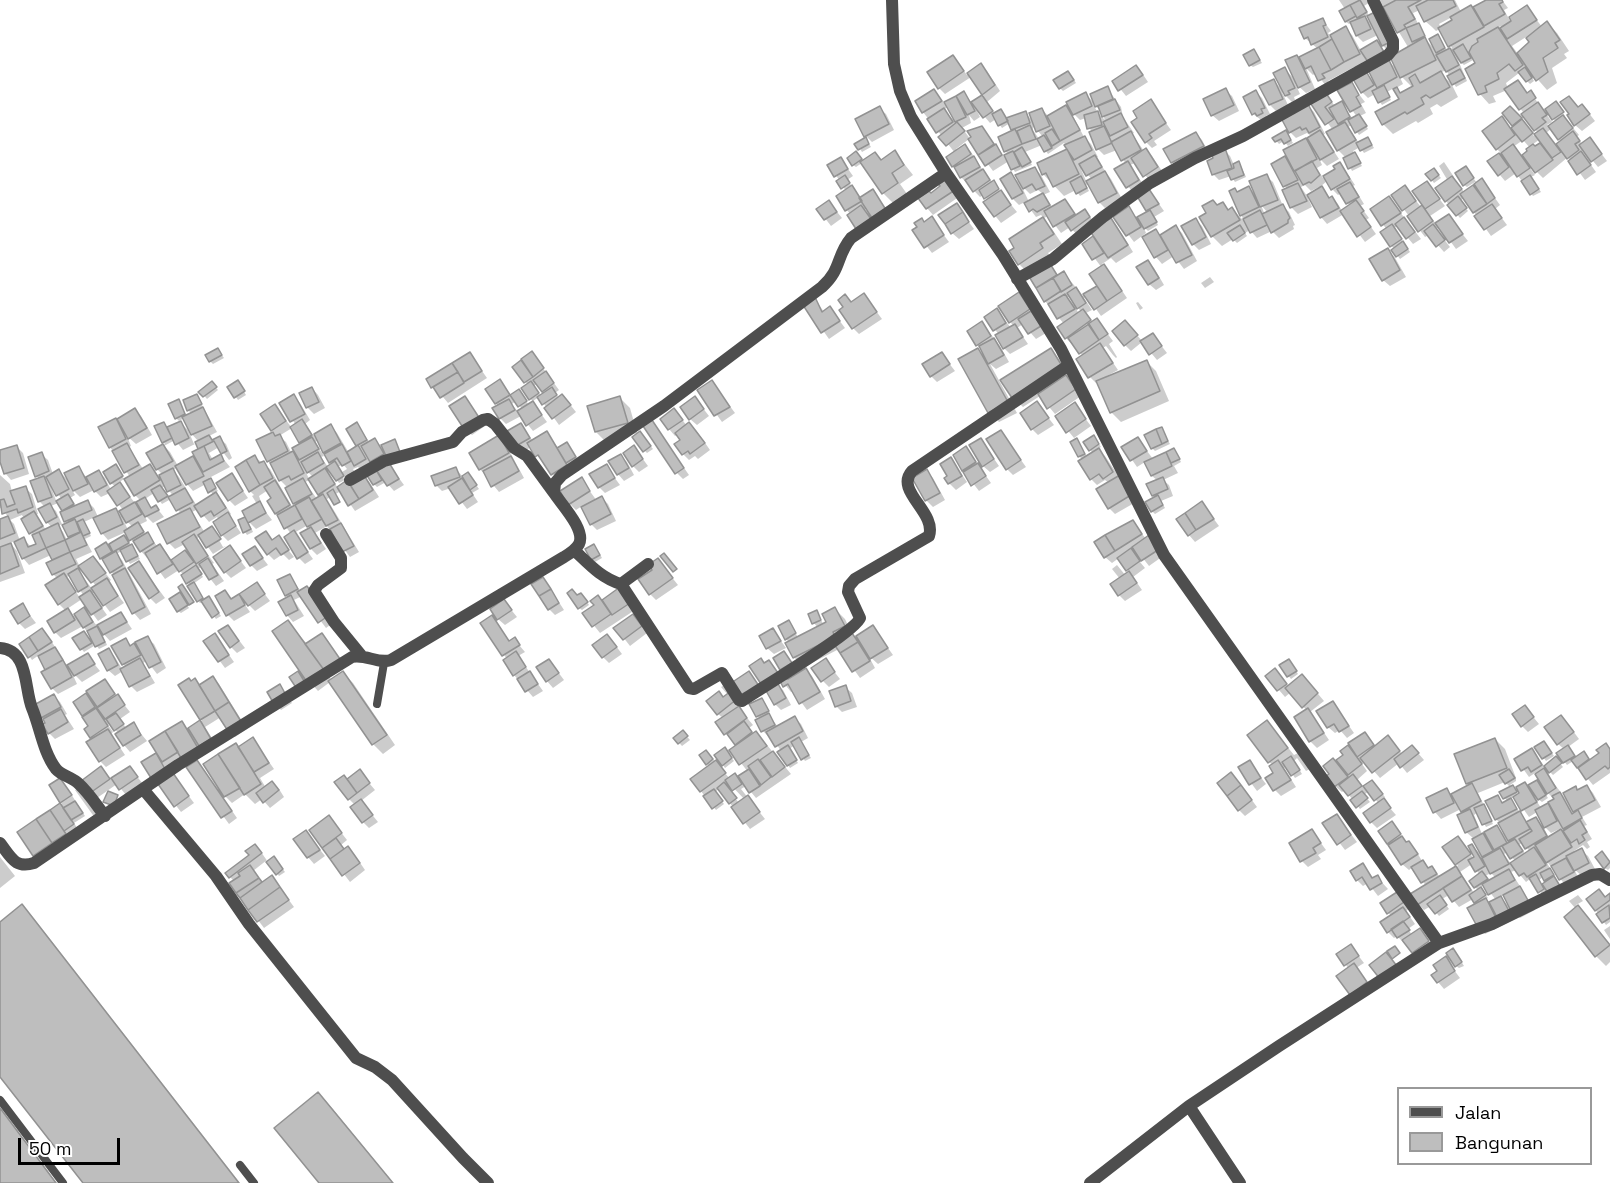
<!DOCTYPE html>
<html>
<head>
<meta charset="utf-8">
<style>
  body { margin:0 }
  #map { position:relative; width:1610px; height:1183px; overflow:hidden; background:#fff; font-family:"Space Grotesk",sans-serif }
  canvas { display:block }
  .legend { position:absolute; left:1397px; top:1087px; width:195px; height:78px; box-sizing:border-box; background:#fff; border:2px solid #999; margin:0; padding:8px 10px; list-style:none; font-size:18px; color:#000 }
  .legend li { display:flex; align-items:center; gap:12px; height:30px }
  .legend b { width:30px; border:2px solid #999 }
  .scale { position:absolute; left:18px; top:1138px; width:102px; height:27px; box-sizing:border-box; border:3px solid #000; border-top:0; padding-left:8px; font-size:18px; line-height:21px; white-space:nowrap; color:#000; -webkit-text-stroke:4px #fff; paint-order:stroke }
</style>
</head>
<body>
<div id="map">
<canvas width="1610" height="1183"></canvas>
<ul class="legend">
<li><b style="height:8px;background:#4e4e4e"></b>Jalan</li>
<li><b style="height:16px;background:#bebebe"></b>Bangunan</li>
</ul>
<div class="scale">50 m</div>
</div>
<script>
const g = document.querySelector('canvas').getContext('2d');
g.lineJoin = 'round';
function fill(path, color) { g.fillStyle = color; g.fill(path, 'evenodd'); }
function stroke(path, color, width, dash) { g.strokeStyle = color; g.lineWidth = width; g.lineCap = dash ? 'butt' : 'round'; g.setLineDash(dash || []); g.stroke(path); }
fill(new Path2D(`
  M1339,0H1371L1372,1L1364,6L1369,16L1383,19L1390,52L1383,46L1378,35L1363,42L1357,36L1351,23L1349,24L1346,22L1341,12L1345,9ZM1368,16L1373,25L1365,17Z
  M1377,0H1455L1461,12L1473,9L1489,0H1502L1508,8L1504,10L1512,24L1527,7L1542,27L1547,23L1557,33L1569,51L1564,54L1567,58L1552,68L1557,83L1547,90L1533,74L1531,76L1534,81L1530,84L1519,73L1506,83L1508,89L1518,82L1528,94L1530,92L1552,122L1547,125L1550,127L1556,122L1547,110L1559,106L1565,116L1564,117L1579,135L1576,137L1582,144L1590,139L1607,161L1598,167L1583,149L1581,151L1596,172L1585,180L1568,157L1543,178L1532,167L1530,168L1535,175L1531,177L1541,192L1533,196L1516,173L1505,181L1489,162L1502,154L1497,149L1502,118L1511,129L1515,127L1513,125L1510,108L1534,136L1538,133L1507,90L1493,96L1496,102L1489,104L1480,94L1477,63L1475,59L1464,65L1458,60L1467,81L1456,87L1446,70L1440,73L1451,83L1458,97L1441,107L1437,104L1430,108L1433,114L1418,123L1416,121L1393,134L1383,124L1401,99L1394,88L1387,92L1391,100L1382,105L1375,94L1368,98L1362,92L1366,73L1376,83L1368,59L1362,63L1364,66L1357,70L1354,67L1328,81L1330,85L1326,86L1316,73L1313,75L1306,68L1315,89L1306,93L1295,83L1300,94L1294,97L1295,100L1292,102L1282,92L1288,105L1276,111L1270,105L1274,81L1283,90L1285,69L1296,81L1297,56L1299,59L1318,49L1305,38L1322,19L1331,31L1328,33L1330,36L1345,28L1352,35L1361,51L1377,42L1389,59L1387,60L1399,71L1408,47L1388,14ZM1420,10L1425,21L1432,27L1436,31L1440,29L1452,48L1447,51L1438,36L1435,49L1425,39L1413,13ZM1452,17L1454,20L1441,28L1439,24ZM1501,26L1507,36H1506L1497,28ZM1526,37L1531,43L1518,54L1512,46ZM1398,73L1413,88L1402,94L1396,88L1403,84ZM1551,129L1561,142L1556,146L1546,133ZM1540,139L1543,143L1535,148L1532,145ZM1523,140L1530,148L1529,152L1522,157L1513,147Z
  M1256,54L1262,63L1253,67L1250,65Z
  M953,57L967,75L980,65L987,71L1000,91L987,102L995,114L1001,110L1007,119L1025,113L1033,121L1042,109L1048,116L1066,107L1072,114L1084,137L1091,144L1098,157L1096,158L1111,179L1122,199L1105,208L1099,202L1089,184L1086,185L1089,191L1080,196L1076,190L1064,196L1043,174L1039,164L1069,150L1064,143L1048,154L1042,145L1025,152L1032,165L1015,172L1009,161L993,171L969,139L956,149L958,151L965,146L971,152L984,172L1017,212L1001,223L985,203L988,200L983,195L980,197L961,177L954,166L955,153L923,112L934,91L944,103L964,93L972,103L984,95L971,77L945,94L939,88ZM948,107L956,121V122L943,110ZM979,110L990,123L996,119L1002,128L1010,123L1013,132L1005,151L1009,155L1005,157L982,128L974,144L962,128L971,123L969,115L974,121L980,117L977,111ZM1033,127L1037,130L1043,137L1039,139L1033,130ZM1083,168L1092,180L1087,183L1081,169Z
  M1142,73L1148,82L1126,96L1114,81Z
  M1071,75L1076,83L1063,91L1060,88Z
  M1351,84L1365,102L1361,104L1366,113L1360,116L1368,129L1359,135L1352,125L1348,127L1359,143L1368,138L1374,148L1364,153L1360,147L1353,151L1362,166L1352,171L1346,158L1338,150L1333,130L1313,104L1326,95L1335,106L1341,103L1353,119L1357,117L1339,91Z
  M1107,88L1121,107L1123,117L1134,133L1132,134L1144,151L1146,150L1152,156L1164,174L1151,182L1135,163L1130,165L1145,187L1134,194L1116,170L1126,164L1117,150L1104,155L1098,149L1086,118L1080,120L1074,114L1086,94L1095,104ZM1093,104L1101,111L1105,120L1098,113Z
  M1225,90L1232,96L1239,111L1219,121L1212,115Z
  M1256,92L1262,98L1270,114L1266,116L1268,120L1264,122L1253,114Z
  M1150,101L1171,130L1154,141L1157,145L1152,148L1146,142Z
  M1308,106L1314,112L1325,134L1323,135L1339,159L1327,166L1319,158L1322,165L1317,168L1323,178L1337,169L1339,164L1350,177L1331,188L1327,181L1320,187L1330,199L1332,198L1338,204L1342,211L1350,206L1341,193L1338,195L1333,190L1351,179L1355,185L1353,186L1364,204L1360,206L1369,218L1366,220L1376,234L1365,242L1344,214L1327,224L1321,217L1310,197L1308,198L1312,207L1298,214L1291,207L1284,191L1287,189L1273,164L1288,156L1285,150L1311,136L1307,133L1296,138L1290,132ZM1305,185L1311,191L1319,187L1320,189L1307,196L1301,187Z
  M879,108L886,114L894,130L872,142L866,136Z
  M1578,108L1588,112L1595,121L1582,131L1575,125Z
  M1286,132L1293,143L1288,146L1284,141L1279,144L1274,138Z
  M1196,133L1202,140L1209,153L1178,169L1172,162Z
  M866,139L871,147L862,152L857,144Z
  M1224,150L1230,156L1234,165L1239,163L1241,166L1246,177L1235,182L1231,176L1219,180L1213,174Z
  M895,152L913,175L900,184L907,194L893,203L883,193L862,163L856,167L853,165L859,156L863,162L875,154L882,161Z
  M841,159L853,176L847,180L861,198L873,191L892,216L867,208L864,210L876,225L850,214L847,210L838,196L846,191L830,166Z
  M1444,162L1454,177L1452,178L1465,193L1473,187L1483,195L1475,182L1467,187L1464,185L1468,171L1477,183L1482,180L1500,205L1495,209L1507,225L1491,236L1464,198L1460,201L1468,211L1460,218L1446,201L1448,181L1439,166Z
  M1035,168L1041,175L1050,192L1043,195L1053,208L1065,201L1077,216L1085,211L1096,224L1078,236L1070,227L1061,233L1048,216L1044,218L1041,215L1036,217L1025,202L1019,205L1013,199L1002,180L1010,174L1020,183L1029,202L1043,194L1038,190L1030,194L1022,186Z
  M1436,172L1441,178L1434,183L1427,174Z
  M1266,176L1273,182L1283,206L1289,212L1295,225L1293,226L1294,229L1279,238L1272,231L1257,238L1250,230L1245,233L1247,236L1237,243L1233,239L1222,246L1212,236L1218,206L1223,204L1229,210L1232,209L1244,221L1231,192L1238,194L1249,188L1258,197ZM1261,205L1268,213L1265,215Z
  M1427,183L1445,206L1430,216L1436,224L1448,216L1468,241L1456,249L1440,227L1436,229L1450,247L1444,252L1429,235L1425,237L1393,195L1405,187L1421,207L1424,205Z
  M941,184L960,196L933,215L927,208L931,195L942,187Z
  M1149,190L1164,211L1154,217L1158,225L1148,231L1143,226L1146,233L1134,242L1115,217L1128,208L1138,219L1149,213L1139,197Z
  M1389,198L1421,239L1413,244L1398,226L1394,228L1410,252L1400,259L1393,250L1395,249L1391,246L1387,230L1372,209Z
  M829,202L842,218L831,226L818,209Z
  M956,205L974,229L959,239L952,233Z
  M931,218L949,242L932,253L914,230Z
  M1042,219L1052,229L1062,244L1048,253L1052,259L1049,264L1059,276L1064,273L1083,296L1099,286L1102,268L1084,244L1095,237L1111,220L1117,226L1133,252L1116,263L1111,258L1102,264L1110,273L1127,298L1101,316L1087,296L1084,298L1092,310L1086,313L1093,323L1097,320L1113,341L1109,344L1117,357L1116,358L1113,355L1106,346L1103,348L1118,370L1107,376L1108,378L1146,361L1156,371L1169,401L1121,422L1111,412L1098,382L1096,383L1090,377L1078,359L1083,356L1066,338L1064,324L1045,301L1031,276L1019,264ZM1070,296L1075,305L1082,312L1079,314L1074,305L1067,298Z
  M1196,220L1202,226L1211,244L1199,250L1193,244Z
  M1176,227L1182,233L1197,261L1184,269L1174,256L1162,264L1156,257L1144,238L1156,231L1161,236Z
  M1387,250L1394,256L1406,277L1390,286L1383,280Z
  M1148,262L1154,268L1164,285L1156,290L1149,284Z
  M1210,277L1214,282L1205,288L1201,283Z
  M864,295L882,319L859,334L853,328L852,303Z
  M815,299L824,312L830,308L845,328L829,339L805,305Z
  M1025,300L1046,333L1036,339L1023,324L1017,328L1028,344L1010,354L1004,348L999,335L986,317L997,310L1011,328L1014,326L1010,322Z
  M1138,302L1143,308L1140,310L1136,303Z
  M982,323L1000,346L1009,362L996,369L990,364L1017,413L999,422L990,412L978,350L987,359L983,351L977,345Z
  M1131,328L1142,341L1153,335L1167,353L1157,360L1142,342L1131,351L1125,345Z
  M218,350L224,358L213,364L210,361Z
  M1050,350L1060,360L1071,376L1068,378L1081,396L1055,414L1040,396L1023,407L1013,397Z
  M532,353L559,390L555,393L559,398L568,402L576,412L559,425L539,397L533,401L530,399L528,385L514,367ZM538,383L546,393L541,396L534,386Z
  M470,354L487,378L448,403L428,379Z
  M942,354L955,371L937,382L931,376Z
  M500,381L511,395L521,394L529,405L533,403L547,422L533,431L521,416L506,424L500,418L499,406L496,403ZM516,401L522,409L518,412L512,404Z
  M712,382L735,413L722,422L699,390Z
  M212,383L218,390L207,399L201,392Z
  M240,385L246,395L238,400L229,387Z
  M312,388L318,395L325,408L314,414L307,407Z
  M197,396L217,432L209,436L214,441L219,438L226,444L232,458L229,460L219,447L209,453L213,460L221,456L230,467L209,478L218,491L215,493L222,500L231,514L229,516L241,533L228,541L222,535L219,520L217,517L209,522L198,509L192,512L205,533L212,528L217,533H215L223,547L226,546L213,554L200,536L196,539L214,563L212,564L224,581L216,586L201,567L198,569L203,577L193,584L205,601H211L221,616L216,619L203,602L200,603L198,601L184,575L179,570L165,579L149,557L147,558L141,551L126,532L108,540L102,533L95,517L84,522L91,536L85,539L92,552L76,559L80,567L93,558L111,580L108,582L124,603L110,612L95,592L92,594L107,615L98,621L82,599L67,609L74,616L84,609L97,626L121,613L132,629L110,641L101,631L107,645L99,649L83,626L61,638L55,632L66,611L59,604L58,579L53,574L54,561L51,555L29,565L23,558L15,541L10,543L17,551L25,573L0,582V520L8,517L2,508H0V475L10,484L12,492L25,488L32,494L38,514L36,515L46,530L52,528L47,522L45,507L39,501L40,479L37,476L41,454L48,460L53,474L59,471L70,482L79,468L87,478L99,472L105,478L111,490L116,487L111,483L118,469L124,479L118,483L143,512L141,501L135,495L130,477L110,447L100,428L115,420L122,427L135,410L141,416L152,435L136,444L127,436L131,446L129,447L143,469L150,465L159,477L163,475L157,469L148,454L165,444L163,442L167,429L180,422L191,433L184,418L179,421L176,418L178,401L187,416L192,414L188,410ZM188,430L199,442L194,444ZM175,440L183,450L197,443L200,450V465L193,458L178,466L170,452L164,446ZM178,467L187,484L193,491L206,484L213,495L197,506L179,477L173,470ZM53,486L62,500L57,503L51,487ZM166,486L173,496L168,498L162,488ZM71,488L80,497L94,490L101,497L110,493L123,510L125,519L115,510L98,517L94,508L88,502L76,507L70,498L75,495ZM154,493L162,504L171,499L181,514L169,543L175,549L185,544L188,549L172,561L166,552L160,546L158,547L147,534L145,535L139,525L147,521L144,514L153,523L164,517L156,507L153,509L145,499ZM58,503L69,524V536L71,538L67,540L63,532L58,526L62,524L56,511L51,506ZM22,515L38,544L31,547L24,539L20,541L14,524L10,520ZM122,517L133,527L128,530ZM83,570L96,586L92,589L79,571ZM70,576L84,596L80,598L66,577Z
  M294,396L300,403L310,420L305,424L313,435L331,426L337,433L349,453L359,447L348,429L357,424L370,443L375,440L382,447L394,441L402,455L387,462L404,485L394,491L386,482L377,487L374,484L368,475L379,468L368,457L371,466L362,471L358,467L353,469L359,479L364,476L370,483L379,497L355,511L341,491L327,499L359,552L350,557L327,526L315,533L326,549L317,555L311,549V529L308,525L294,533L313,559L305,564L299,558L291,534L276,513L273,498L268,490L259,496L261,502L259,503L272,520L256,529L248,521L253,532L247,535L245,532L247,518L257,504L252,496L254,495L250,491L255,457L270,469L293,508L297,506L288,488L280,480L273,467L268,461L258,441L274,433L272,430L275,406L292,428L279,436L286,442L292,454L301,459L294,448L302,444L296,425L281,404ZM319,440L333,465L328,467L321,457L324,456L315,442ZM343,464L347,469L342,472L338,467ZM304,468L313,477L309,479ZM330,469L339,483L345,480L341,476L343,474L347,478V482L338,488L326,471ZM310,480L322,497L317,499L305,482Z
  M465,398L485,426L472,435L465,429Z
  M620,398L630,408L637,433L606,442L596,432Z
  M695,398L709,416L697,425L690,419Z
  M1037,403L1054,425L1038,435L1032,429Z
  M1074,404L1091,426L1074,438L1057,417Z
  M680,417L687,426L689,424L696,430L710,450L698,459L695,456L689,460L683,454L682,440L678,434L675,436L669,429L662,419Z
  M652,422L689,475L683,479L677,473Z
  M521,425L533,441L546,433L559,449L569,447L578,460L558,480L531,447L523,452L517,445Z
  M1161,428L1170,444L1155,451L1152,448Z
  M1001,432L1026,467L1013,475L1007,469Z
  M642,436L653,449L647,453L645,451Z
  M1138,439L1153,459L1174,449L1181,462L1174,466L1178,473L1163,480L1169,485L1173,496L1161,501L1165,508L1155,514L1152,511L1155,498L1153,496L1158,481L1152,476L1145,462L1137,467L1124,448Z
  M981,440L999,466L990,472L983,466Z
  M1096,440L1101,447L1097,449L1105,456L1136,502L1115,514L1109,508V483L1105,480L1097,485L1091,479L1083,460L1079,456V443L1087,457L1093,453L1090,450Z
  M505,443L524,478L499,492L480,469L471,453Z
  M17,447L23,453L29,474L11,480L5,473L0,452Z
  M634,447L648,466L639,472L633,466Z
  M966,448L991,483L979,491L963,470Z
  M621,456L627,462L634,475L624,481L618,474Z
  M951,459L967,482L956,490L949,483Z
  M606,466L620,485L605,493L599,487Z
  M456,469L463,477L470,476L479,489L472,493L478,502L467,509L451,488L442,491L436,485Z
  M927,471L933,478L945,500L933,507L926,500L914,478Z
  M232,475L248,498L235,506L229,500Z
  M581,479L597,501L602,498L608,504L616,521L597,530L591,524L582,506L576,510L570,504Z
  M1202,503L1219,526L1195,542L1189,535Z
  M1133,522L1146,539L1163,556L1149,566L1135,548L1131,551L1145,568L1133,577L1142,590L1125,601L1119,595L1120,579L1112,569L1117,565L1126,576L1130,573L1119,558L1112,563L1105,557Z
  M266,533L273,541L278,537L294,557L289,560L283,554L274,560L268,554Z
  M127,540L140,559L130,564L122,551L116,554L122,560L151,614L140,620L134,613L114,575L101,558L108,547L113,555L116,553L114,551Z
  M230,547L246,568L231,578L225,572Z
  M255,548L268,565L257,571L251,565Z
  M597,549L602,558L595,562L592,559Z
  M658,560L678,585L656,600L650,594L654,570Z
  M139,563L165,598L156,604L150,598Z
  M289,575L301,592L333,623L326,628L302,596L294,600L304,616L293,622L287,615L289,598L286,595Z
  M257,584L270,601L255,611L247,603Z
  M620,589L635,610L600,633L584,613L596,605L598,597L602,601Z
  M225,592L232,600L239,596L250,612L234,621L228,615L217,596Z
  M553,593L564,610L555,615L549,609Z
  M182,597L189,608L181,613L178,611Z
  M577,597H584L589,605L582,610L579,608Z
  M504,601L517,617L505,625L498,619Z
  M22,605L36,623L25,629L19,623Z
  M835,609L845,619L853,636L862,645L873,627L893,655L878,664L868,655L875,668L860,678L839,649L804,667L794,657L789,642L786,639L792,625L798,638L818,628L814,623L816,612L824,625L828,622Z
  M491,617L510,642L514,639L525,652L518,656L543,691L533,697L514,675L507,659L482,623Z
  M288,622L307,644L322,635L328,641L345,666L329,677L332,680L343,673L353,683L395,745L383,754L373,744L330,682L318,691L309,681Z
  M639,622L647,633L630,646L616,628Z
  M228,626L245,648L237,653L231,647Z
  M42,630L48,636L68,667L87,655L100,671L82,682L71,671L77,684L58,694L52,688L47,670L39,655L32,660L21,644Z
  M773,630L786,648L774,654L767,648Z
  M87,635L94,646L84,652L74,639Z
  M215,635L234,662L225,668L205,641Z
  M147,638L154,644L166,668L157,674L147,661L143,663L155,683L137,692L131,686L123,671L115,676L108,670L109,650L115,657L122,669L126,667L123,664L125,639L132,646Z
  M613,642L622,654L609,663L603,657Z
  M549,660L564,680L553,688L547,681Z
  M825,660L840,679L829,687L823,681Z
  M769,662L782,679L788,680L806,670L812,676L825,699L807,710L793,691L791,692L782,681L777,684L783,690L791,705L781,710L775,704L765,664Z
  M1291,663L1298,674L1291,679L1281,666Z
  M1267,676L1281,677L1289,687L1308,682L1324,701L1310,712L1329,740L1317,748L1310,741L1296,717L1307,711L1291,692L1285,697Z
  M213,678L219,684L247,729L235,737L221,717L205,727L217,746L197,743L203,755L173,775L194,803L181,812L143,763L158,754L182,723L188,730L202,721L181,685L195,680L200,686Z
  M105,681L130,712L120,719L126,728L133,724L147,741L130,752L124,745L117,734L118,733L110,723L108,725L113,732L111,734L125,755L106,767L100,761L93,740L91,737L90,726L84,715L86,695L95,704Z
  M726,684L743,706L739,708L753,725L749,728L754,734L756,733L762,739L791,774L756,798L746,786L741,789L765,819L750,829L719,789L715,792L724,804L716,810L692,780L710,767L707,764L709,754L730,779L734,775L742,783L748,772L731,750L737,746L717,722L723,718L718,714L724,699L728,695L721,687ZM728,782L745,800L739,803L725,785Z
  M279,686L292,703L281,710L275,703Z
  M845,687L852,693L857,707L842,712L836,706Z
  M54,696L60,702L67,714L65,715L74,729L55,739L49,733L46,721L42,717Z
  M765,703L769,715L778,727L795,718L801,724L808,738L801,742L811,758L805,761L795,745L789,749L798,763L790,768L788,765L781,751L771,736L769,737L763,731L760,719L751,705Z
  M1333,703L1354,733L1347,738L1340,730L1335,733L1328,727Z
  M1525,707L1539,724L1528,732L1522,726Z
  M1267,722L1294,755L1298,753L1310,769L1306,771L1297,758L1294,761L1302,774L1295,778L1287,766L1284,768L1296,787L1281,796L1275,790V774L1273,765L1269,762Z
  M1567,723L1579,739L1568,747L1576,758L1586,756L1590,761L1610,749V773L1593,785L1573,761L1567,765L1558,753L1564,749L1558,744Z
  M683,732L690,740L682,746L675,738Z
  M1365,734L1376,747L1394,744L1402,754L1418,753L1424,760L1407,773L1399,763L1380,778L1365,761L1362,764L1367,771L1357,780L1364,788L1372,782L1385,797L1382,799L1396,815L1377,828L1371,822L1379,804L1369,791L1364,795L1370,802L1360,809L1345,790L1342,792L1335,786L1333,760L1344,771L1345,755L1342,751Z
  M253,739L274,769L260,778L266,788L279,789L284,797L270,808L262,799L255,804L245,794L232,803L223,794L221,795L237,818L229,824L188,768L197,762L218,790L239,748Z
  M1495,739L1505,749L1516,778V781L1510,785L1518,795L1524,784L1535,794L1539,784L1548,798L1542,802L1533,795L1541,808L1555,800L1548,793L1538,776L1535,773L1529,777L1516,759L1532,750L1545,767L1558,761L1563,767L1553,775L1549,771L1546,773L1569,803L1575,788L1578,791L1587,786L1593,793L1601,807L1582,817L1587,825L1584,826L1592,839L1587,842L1590,847L1587,849L1583,845L1574,851L1575,853L1581,850L1588,856L1595,869L1582,876L1574,869L1579,879L1566,886L1545,859L1561,889L1542,894L1530,879L1526,882L1516,870L1511,872L1535,910L1520,918L1510,908L1515,919L1485,934L1479,927L1478,904L1473,899L1459,907L1449,895L1442,899L1449,909L1439,916L1431,906L1424,910L1418,904L1426,886L1413,867L1409,870L1402,864L1388,843L1392,823L1405,841L1415,849L1422,861L1430,869L1432,868L1440,877L1458,866L1444,848L1464,844L1475,861L1472,846L1483,856L1473,838L1466,832L1464,813L1461,809L1441,819L1435,812L1428,799L1447,790L1452,795L1470,786L1467,783ZM1505,782L1511,788L1501,793L1507,801L1504,803L1497,797L1496,819L1501,824L1506,836L1497,827L1491,843L1482,834L1474,815L1478,812L1486,827L1493,824L1478,793ZM1515,797L1529,817L1537,812L1545,827L1551,833L1564,827L1566,829L1549,838L1543,826L1535,819L1528,823L1510,799ZM1523,842L1530,852L1526,855L1519,845ZM1508,852L1515,861L1511,864L1504,854ZM1472,864L1480,875L1475,887L1479,891L1474,893L1460,872ZM1491,873L1496,878L1489,882L1485,876ZM1543,877L1547,882L1542,886L1539,880ZM1484,885L1496,900L1489,904L1485,900L1488,898L1480,888ZM1504,895L1510,907L1500,897Z
  M1546,745L1554,756L1546,761L1536,747Z
  M727,752L734,761L725,768L723,765Z
  M1249,762L1266,784L1257,791L1240,768Z
  M101,768L111,780L130,768L143,784L126,795L117,784L97,798L91,792Z
  M359,771L375,790L361,801L378,822L369,828L363,822L355,805L349,799L347,780Z
  M60,780L66,786L85,816L74,823L79,831L40,861L19,832L62,804L51,786Z
  M1237,780L1257,807L1245,816L1239,810Z
  M79,788L97,808L95,818L75,790Z
  M1336,815L1357,842L1345,850L1325,824Z
  M329,817L347,840L341,845L345,850L354,854L365,870L350,882L311,831Z
  M1312,831L1326,850L1318,855L1321,859L1308,867L1302,861Z
  M306,832L325,856L314,864L308,857Z
  M261,852L268,862L276,860L285,872L279,876L267,860L253,871L263,883L272,877L294,907L264,928L231,884L235,882L230,877Z
  M1602,853L1610,863V868L1608,870L1605,868Z
  M0,857L15,876L0,888Z
  M1363,865L1374,879L1377,877L1388,889L1378,896L1368,883L1363,886L1357,880Z
  M1599,891L1606,898L1610,895V922L1606,925L1588,899Z
  M1578,895L1583,901L1576,905L1610,945V962L1606,966L1596,956L1576,909L1569,901Z
  M1403,900L1409,909L1406,911L1415,924L1408,929L1412,935L1419,930L1434,948L1419,959L1403,939L1401,940L1397,936L1394,938L1388,932L1392,916L1388,913Z
  M22,906L32,916L240,1183H85L0,1075V924Z
  M1610,926V939L1604,930Z
  M1351,946L1364,963L1356,968L1372,989L1357,1000L1349,969L1338,955Z
  M1456,953L1464,966L1459,968L1456,966Z
  M1445,958L1460,978L1444,989L1433,976L1439,972Z
  M318,1094L332,1108L393,1183H321Z
  M0,1107L57,1183H0Z`), '#0003');
const building = new Path2D(`
  M1360,0L1367,12L1357,18L1350,5Z
  M1396,0H1421L1408,7L1415,19L1404,25L1406,28L1397,33L1383,7Z
  M1428,0H1453L1456,6L1424,22L1416,6Z
  M1486,0H1502L1503,2L1499,4L1505,14L1484,26L1473,7Z
  M1350,5L1356,16L1345,22L1339,11Z
  M1471,5L1484,27L1448,47L1438,28L1452,20L1450,17Z
  M1527,5L1537,20L1507,39L1500,28L1511,21L1509,17Z
  M1377,11L1392,41L1382,46L1367,16Z
  M1365,16L1371,29L1356,36L1350,22Z
  M1323,18L1326,25L1323,26L1328,37L1311,45L1308,37L1304,39L1299,28Z
  M1547,21L1560,40L1555,43L1558,48L1543,58L1548,72L1536,81L1517,53L1529,42L1526,38Z
  M1419,23L1425,36L1412,42L1406,28Z
  M1346,26L1360,54L1344,62L1330,35Z
  M1498,27L1523,65L1515,71L1509,64L1497,73L1499,79L1485,86L1487,92L1478,95L1465,69L1475,63L1469,52L1472,46L1478,42L1477,39Z
  M1438,34L1445,48L1436,53L1429,39Z
  M1425,37L1436,60L1400,78L1390,57Z
  M1332,39L1344,62L1331,70L1319,47Z
  M1377,40L1384,52L1368,62L1360,50Z
  M1463,44L1471,58L1461,63L1453,50Z
  M1319,47L1331,70L1322,74L1325,78L1318,81L1311,66L1305,69L1299,57Z
  M1450,48L1459,65L1446,72L1436,55Z
  M1254,49L1260,60L1249,66L1243,55Z
  M953,55L964,71L938,89L927,72Z
  M1297,55L1310,82L1298,88L1285,60Z
  M1389,60L1397,77L1377,88L1368,70Z
  M981,63L995,85L982,95L967,73Z
  M1136,65L1143,75L1118,91L1112,81Z
  M1285,67L1295,88L1288,91L1290,94L1285,96L1273,73Z
  M1525,67L1532,78L1526,82L1518,72Z
  M1460,69L1465,78L1452,85L1447,76Z
  M1068,71L1074,80L1059,89L1053,80Z
  M1366,71L1374,85L1361,93L1353,79Z
  M1441,71L1450,87L1430,98L1426,95L1421,98L1424,104L1407,114L1405,112L1382,125L1375,112L1399,99L1393,89L1397,87L1400,93L1413,86L1409,78L1415,74L1420,83Z
  M1274,79L1283,99L1269,105L1259,86Z
  M1518,80L1527,93L1531,90L1536,98L1519,110L1504,89Z
  M1352,82L1359,95L1356,97L1361,106L1350,112L1337,90Z
  M1384,85L1390,97L1378,103L1372,91Z
  M1108,86L1113,99L1095,107L1090,94Z
  M1226,88L1234,105L1211,116L1203,99Z
  M934,89L942,101L922,113L915,101Z
  M1256,90L1265,108L1261,109L1263,113L1257,116L1255,113L1252,115L1243,97Z
  M964,91L975,111L967,115L956,96Z
  M1086,92L1092,106L1073,115L1066,102Z
  M1326,93L1332,102L1325,107L1334,119L1325,125L1311,104Z
  M982,95L993,111L983,118L971,102Z
  M956,96L966,117L955,122L944,102Z
  M1569,96L1578,107L1582,104L1590,114L1574,126L1567,115L1569,114L1560,102Z
  M1115,99L1120,110L1102,117L1098,106Z
  M1151,99L1166,123L1149,134L1152,138L1145,143L1131,122L1137,118L1133,111Z
  M1342,101L1350,117L1338,124L1329,108Z
  M1556,101L1564,112L1552,120L1545,109Z
  M1538,102L1547,115L1542,118L1546,122L1534,131L1521,114Z
  M1308,104L1320,127L1309,133L1306,128L1302,130L1300,127L1289,133L1281,118Z
  M1066,105L1080,130L1060,141L1047,116Z
  M880,106L889,124L864,137L855,119Z
  M1510,106L1522,118L1512,126L1502,113Z
  M944,108L953,122L936,133L927,119Z
  M1042,108L1050,126L1036,132L1029,113Z
  M1001,109L1008,121L998,126L992,114Z
  M1026,111L1030,123L1011,130L1006,118Z
  M1098,111L1102,125L1087,129L1084,115Z
  M1121,113L1128,127L1110,136L1103,122Z
  M1359,114L1367,126L1355,133L1348,120Z
  M1563,115L1573,128L1558,140L1548,126Z
  M1502,116L1515,135L1496,150L1482,131Z
  M1522,119L1533,133L1522,142L1511,128Z
  M957,122L965,131L946,146L938,137Z
  M1345,122L1356,140L1337,151L1326,132Z
  M1030,125L1036,139L1022,144L1017,131Z
  M982,126L994,144L978,155L968,139L971,137L967,131Z
  M1104,126L1112,143L1096,150L1089,132Z
  M1543,128L1561,152L1552,158L1534,134Z
  M1015,129L1022,144L1004,152L998,137Z
  M1052,129L1060,141L1052,146L1045,133Z
  M1286,130L1291,140L1284,144L1281,139L1275,142L1272,138Z
  M1320,130L1334,152L1320,160L1307,138Z
  M1131,131L1141,150L1121,161L1111,142Z
  M1573,131L1580,141L1575,144L1579,150L1567,159L1556,144Z
  M1196,132L1204,146L1171,163L1163,149Z
  M1044,135L1052,148L1044,152L1037,139Z
  M1085,136L1092,150L1074,160L1064,145Z
  M866,137L869,144L858,150L854,144Z
  M1368,137L1372,145L1360,151L1356,143Z
  M1590,137L1602,154L1591,162L1579,145Z
  M1306,138L1317,159L1294,171L1283,150Z
  M1540,143L1553,160L1535,173L1522,155L1527,151L1526,149L1533,144L1535,146Z
  M965,144L971,154L952,167L946,157Z
  M996,144L1002,155L985,166L978,155Z
  M1513,144L1530,168L1517,177L1501,153Z
  M1022,147L1031,162L1022,167L1014,152Z
  M1146,148L1158,167L1143,177L1131,158Z
  M1225,148L1232,168L1212,175L1207,161L1213,158L1211,153Z
  M1067,149L1079,174L1053,187L1046,173L1042,175L1037,163Z
  M895,150L904,165L892,173L898,183L882,194L860,162L875,152L881,160Z
  M856,151L862,159L852,166L847,158Z
  M1013,151L1020,166L1011,170L1004,155Z
  M1581,151L1591,165L1577,175L1568,161Z
  M1355,152L1361,163L1348,169L1343,158Z
  M1499,153L1509,167L1498,176L1487,161Z
  M1095,155L1102,167L1086,176L1079,164Z
  M974,156L980,167L960,178L954,167Z
  M1285,156L1298,180L1283,187L1271,164Z
  M841,157L848,169L834,177L827,165Z
  M1128,161L1139,180L1126,188L1114,169Z
  M1239,161L1244,175L1231,180L1227,171L1234,168L1233,164Z
  M1312,161L1320,175L1311,183L1309,182L1303,185L1295,171Z
  M1340,162L1350,179L1331,190L1323,176L1335,169L1333,166Z
  M1466,166L1474,178L1463,186L1455,173Z
  M1035,167L1045,186L1036,190L1032,184L1023,189L1015,175Z
  M1434,168L1439,175L1431,181L1425,174Z
  M983,169L990,180L973,192L965,180Z
  M1105,171L1117,193L1098,203L1086,181Z
  M1011,172L1023,193L1012,199L1000,179Z
  M1267,174L1278,200L1260,207L1249,181Z
  M845,175L850,183L841,189L836,181Z
  M1530,175L1539,189L1530,195L1521,181Z
  M1081,176L1087,188L1076,194L1070,182Z
  M1452,176L1462,189L1445,202L1435,188Z
  M1482,178L1495,198L1487,204L1474,184Z
  M945,180L955,190L926,209L918,198L929,191L931,193L940,186L938,184Z
  M994,180L999,189L984,199L979,190Z
  M1427,181L1440,199L1425,209L1412,191Z
  M1350,182L1359,197L1346,204L1337,189Z
  M1298,183L1307,201L1290,208L1282,190Z
  M852,185L862,201L845,211L836,196Z
  M1405,185L1416,201L1402,211L1391,195Z
  M1473,185L1487,204L1473,213L1460,194Z
  M1249,186L1259,207L1240,216L1229,191L1235,188L1237,192Z
  M1322,186L1329,198L1332,196L1339,208L1320,218L1307,195Z
  M873,189L886,210L872,218L859,198Z
  M1149,189L1159,204L1146,211L1137,196Z
  M1001,190L1011,205L994,217L983,202Z
  M1043,193L1050,205L1037,212L1033,209L1029,212L1024,203Z
  M1389,196L1401,213L1381,226L1370,209Z
  M1458,196L1467,208L1456,216L1447,205Z
  M1065,199L1075,214L1053,227L1044,211Z
  M829,200L837,212L824,220L816,209Z
  M1213,200L1217,205L1223,202L1228,210L1232,207L1240,220L1211,237L1199,217L1206,213L1202,206Z
  M1356,200L1364,211L1361,213L1371,227L1357,237L1340,211Z
  M957,203L963,212L945,224L938,215Z
  M1283,204L1290,218L1288,220V223L1271,233L1262,214Z
  M1492,204L1502,218L1484,230L1474,216Z
  M861,205L871,219L856,229L847,215Z
  M1422,205L1433,221L1418,232L1407,216Z
  M1129,206L1141,227L1126,236L1113,217Z
  M1085,209L1090,217L1071,231L1065,222Z
  M1150,210L1157,222L1144,229L1137,217Z
  M1260,210L1267,225L1250,233L1243,219Z
  M963,212L969,222L951,234L945,224Z
  M1449,214L1463,234L1449,243L1435,223Z
  M932,216L944,235L924,248L912,230L917,227L914,223L922,218L924,222Z
  M1043,217L1054,234L1040,243L1043,248L1018,265L1009,251L1014,248L1009,239Z
  M1404,217L1415,232L1406,239L1395,224Z
  M1111,218L1128,245L1108,258L1090,231Z
  M1196,218L1206,237L1192,245L1181,226Z
  M1392,224L1402,239L1390,247L1380,232Z
  M1433,224L1445,240L1436,247L1424,231Z
  M1176,225L1192,255L1176,263L1160,235Z
  M1240,225L1245,233L1233,241L1227,233Z
  M1156,229L1168,250L1154,258L1142,237Z
  M1093,236L1104,253L1092,260L1082,244Z
  M1403,241L1408,249L1396,257L1391,250Z
  M1388,248L1400,270L1382,281L1369,259Z
  M1148,260L1159,278L1148,285L1136,267Z
  M1049,262L1057,275L1036,288L1028,275Z
  M1104,264L1122,291L1107,301L1089,274Z
  M1064,271L1072,285L1061,292L1053,278Z
  M1053,278L1061,291L1044,302L1036,288Z
  M1097,286L1107,301L1094,310L1083,294Z
  M1076,287L1086,303L1077,309L1067,293Z
  M1019,292L1030,309L1009,323L998,306Z
  M864,293L877,312L852,329L839,310L843,307L838,300L845,294L851,302Z
  M1065,294L1075,309L1057,319L1048,304Z
  M815,297L822,312L830,306L840,321L821,333L803,305Z
  M997,308L1006,323L993,331L984,317Z
  M1083,309L1091,320L1065,339L1057,327Z
  M1031,311L1041,326L1028,334L1018,319Z
  M1097,318L1108,334L1099,340L1088,324Z
  M1125,320L1138,335L1124,346L1112,331Z
  M982,321L991,336L976,346L967,331Z
  M1015,324L1023,337L1003,349L995,335Z
  M1089,324L1099,340L1079,354L1068,338Z
  M1153,333L1162,346L1149,355L1140,341Z
  M994,338L1004,355L988,364L979,346Z
  M1100,343L1113,363L1088,378L1076,359Z
  M218,348L222,355L209,362L205,355Z
  M978,348L1008,402L988,413L958,359Z
  M1051,348L1062,366L1012,398L1000,380Z
  M532,351L544,368L533,377L521,359Z
  M470,352L482,371L464,382L452,363Z
  M942,352L950,364L930,377L922,364Z
  M521,360L533,377L524,383L512,367Z
  M1147,360L1160,391L1110,413L1096,381Z
  M452,363L458,372L431,388L426,379Z
  M546,371L554,383L542,392L533,380Z
  M458,372L464,383L440,398L433,387Z
  M1066,375L1076,389L1047,409L1038,394Z
  M500,379L510,395L495,404L485,389Z
  M238,380L245,391L234,398L227,387Z
  M712,380L730,407L714,416L697,390Z
  M212,381L217,387L203,397L198,392Z
  M531,381L539,393L529,400L521,388Z
  M312,387L319,402L306,408L299,393Z
  M552,387L557,395L542,405L537,397Z
  M519,389L527,401L518,407L510,395Z
  M197,394L202,404L187,411L183,400Z
  M294,394L305,414L290,422L279,403Z
  M562,394L571,405L552,419L544,408Z
  M465,396L480,419L464,429L449,406Z
  M620,396L628,423L595,432L587,406Z
  M695,396L704,409L689,420L680,407Z
  M179,399L185,414L175,419L168,404Z
  M509,399L515,410L499,419L492,408Z
  M533,401L542,415L526,426L517,411Z
  M1037,401L1049,418L1031,430L1020,413Z
  M1075,402L1086,419L1066,433L1055,416Z
  M275,404L286,421L271,431L260,414Z
  M203,407L212,426L191,435L182,417Z
  M135,408L147,428L128,439L117,419Z
  M674,408L683,420L668,430L660,419Z
  M116,418L126,439L109,448L98,427Z
  M302,419L312,435L299,443L290,427Z
  M652,420L684,468L675,474L643,426Z
  M181,421L189,438L175,445L167,427Z
  M164,422L172,438L162,443L154,426Z
  M357,422L367,440L356,446L346,429Z
  M689,422L705,443L690,454L688,451L682,455L674,444L680,440L675,433Z
  M521,423L530,438L516,446L507,431Z
  M331,424L341,443L323,453L314,434Z
  M1162,427L1168,441L1162,444L1156,429Z
  M1156,429L1162,444L1151,449L1144,435Z
  M1001,430L1021,460L1006,470L986,439Z
  M547,431L567,465L551,475L538,455L535,457L527,443Z
  M640,431L651,446L643,452L632,437Z
  M273,432L275,436L280,434L288,451L267,462L256,440Z
  M209,435L212,440L220,436L227,451L221,454L214,441L198,449L195,442Z
  M499,435L509,453L479,470L469,453Z
  M1094,435L1099,444L1089,451L1083,442Z
  M312,437L319,449L299,460L292,448Z
  M1138,437L1147,451L1130,461L1121,447Z
  M375,438L384,454L370,462L361,446Z
  M981,438L994,459L982,467L969,445Z
  M1077,438L1085,454L1078,457L1070,442Z
  M395,439L400,452L387,458L381,445Z
  M567,442L576,457L566,463L557,448Z
  M127,443L139,465L124,473L112,451Z
  M163,444L173,461L156,470L146,453Z
  M342,444L351,461L342,466L337,458L329,463L324,454Z
  M17,445L24,468L4,474L0,462V450Z
  M358,445L366,459L354,466L347,452Z
  M634,445L643,459L632,467L623,453Z
  M204,446L210,460L221,454L224,461L203,472L192,452Z
  M966,446L976,462L962,471L953,455Z
  M1099,448L1113,472L1103,479L1099,474L1090,480L1078,461Z
  M1174,448L1180,459L1171,463L1166,452Z
  M293,451L304,473L291,480L289,476L279,481L270,463Z
  M42,452L49,471L35,477L28,457Z
  M318,452L324,463L307,473L301,462Z
  M1166,452L1172,466L1151,476L1144,462Z
  M621,454L629,468L617,475L608,461Z
  M255,455L259,463L264,461L273,478L260,485L246,460Z
  M193,456L204,476L186,485L175,466Z
  M511,456L519,471L491,487L483,471Z
  M951,457L962,476L948,484L944,478L947,476L940,464Z
  M246,460L260,485L249,492L235,467Z
  M335,461L344,476L336,481L326,467Z
  M388,461L399,479L387,486L375,468Z
  M978,463L986,476L971,486L963,472Z
  M116,464L123,476L110,484L103,472Z
  M150,464L160,480L134,496L124,479Z
  M607,464L615,478L598,488L589,474Z
  M79,466L88,484L73,491L64,473Z
  M456,467L460,477L435,486L431,476Z
  M173,468L181,485L167,492L159,475Z
  M325,468L335,484L318,495L308,479Z
  M375,468L382,480L373,485L366,474Z
  M59,469L69,489L56,496L46,477Z
  M927,469L940,493L925,501L912,478Z
  M99,470L107,485L94,492L86,477Z
  M468,472L477,485L470,490L462,476Z
  M232,473L243,491L228,501L216,483Z
  M364,475L373,490L359,499L349,483Z
  M1120,475L1131,495L1108,509L1096,489Z
  M44,476L52,497L38,502L30,481Z
  M582,477L590,491L568,505L560,491Z
  M1163,477L1168,489L1152,496L1146,484Z
  M211,478L216,488L208,493L203,482Z
  M303,478L312,494L293,504L285,488Z
  M462,478L473,495L459,504L448,487Z
  M275,480L290,505L275,514L267,501L271,498L264,487Z
  M347,480L359,499L348,506L337,487Z
  M120,482L130,497L117,506L107,491Z
  M160,485L168,496L158,502L151,490Z
  M26,486L33,507L18,513L17,509L2,514L0,500L4,499L7,507L15,504L10,491Z
  M185,488L193,502L176,511L168,497Z
  M333,489L340,502L334,505L327,493Z
  M216,492L226,508L214,516L211,511L201,517L194,506Z
  M68,494L74,504L62,511L56,501Z
  M323,494L338,520L326,526L311,501Z
  M1158,495L1163,505L1151,512L1145,502Z
  M602,496L611,514L590,525L581,507Z
  M145,497L151,508L156,505L159,510L145,517L136,502Z
  M309,497L322,519L307,527L295,505Z
  M88,500L92,510L64,522L60,512Z
  M260,501L266,513L248,523L242,511Z
  M1202,501L1214,519L1196,530L1185,513Z
  M135,502L142,514L126,523L119,511Z
  M50,503L57,517L46,523L38,509Z
  M295,505L302,519L284,529L277,515Z
  M116,508L123,524L101,534L93,518Z
  M190,508L200,527L167,544L157,524Z
  M34,511L43,526L29,534L21,519Z
  M228,512L236,526L221,536L213,522Z
  M1185,513L1196,530L1188,536L1176,519Z
  M8,516L15,533L0,539V519Z
  M245,517L251,529L243,533L238,520Z
  M75,519L80,532L68,537L62,525Z
  M83,519L90,533L83,536L77,522Z
  M1133,520L1142,534L1115,551L1105,535Z
  M138,522L144,532L129,541L124,531Z
  M58,523L65,540L46,548L39,532Z
  M341,523L354,546L342,552L330,529Z
  M212,526L221,539L206,548L198,535Z
  M311,527L321,543L310,549L300,533Z
  M294,530L308,552L297,559L284,537Z
  M266,531L272,540L279,535L289,550L281,555L276,548L267,555L255,538Z
  M39,532L46,548L22,559L14,542L24,537L28,547L36,544L32,535Z
  M81,532L87,545L70,552L65,540Z
  M148,532L154,543L140,552L133,541Z
  M194,534L208,556L196,564L182,542Z
  M124,535L129,543L113,552L109,544Z
  M1105,535L1115,551L1104,558L1094,542Z
  M1149,535L1158,550L1141,561L1132,547Z
  M65,540L70,552L52,560L46,548Z
  M106,542L112,552L100,559L95,549Z
  M11,543L19,566L0,574V547Z
  M132,544L138,556L126,562L120,550Z
  M160,544L173,564L157,574L145,553Z
  M594,544L600,555L591,560L585,549Z
  M230,545L241,561L224,573L213,557Z
  M255,546L263,558L250,566L242,554Z
  M1131,548L1140,561L1126,571L1117,558Z
  M185,550L194,562L179,572L171,560Z
  M116,551L123,565L110,573L102,559Z
  M70,552L76,564L52,575L46,563Z
  M664,553L677,569L673,572L660,556Z
  M93,556L106,573L91,583L78,566Z
  M208,558L218,575L209,580L199,564Z
  M658,558L673,578L649,595L638,579L652,570L648,565Z
  M139,561L159,592L149,599L128,568Z
  M196,565L202,574L186,584L181,575Z
  M78,568L88,586L78,592L68,574Z
  M125,568L145,607L132,614L112,575Z
  M1129,571L1137,583L1118,596L1110,584Z
  M64,573L76,592L58,605L45,585Z
  M290,574L298,589L285,596L277,580Z
  M543,577L551,589L539,596L531,584Z
  M107,578L118,596L103,606L91,588Z
  M194,582L203,598L197,602L187,586Z
  M257,582L265,594L248,606L239,594Z
  M182,584L194,602L189,605L178,587Z
  M307,586L328,616L318,623L297,592Z
  M620,587L630,603L612,615L602,600Z
  M551,589L559,603L548,610L539,596Z
  M572,589L577,595L581,593L588,602L578,609L567,593Z
  M90,590L102,608L91,615L79,597Z
  M225,590L231,599L239,594L245,605L226,616L215,596Z
  M180,592L188,605L177,612L169,599Z
  M291,595L298,610L286,616L278,602Z
  M598,595L611,614L592,627L582,613L594,605L590,601Z
  M209,596L219,613L212,618L201,601Z
  M504,599L512,610L497,620L490,609Z
  M23,603L30,616L18,624L10,611Z
  M84,607L93,622L83,628L74,614Z
  M835,607L845,626L833,632L835,637L793,658L785,643L826,622L822,614Z
  M68,608L75,620L54,633L47,621Z
  M817,610L821,620L812,624L808,614Z
  M121,612L127,622L103,635L97,625Z
  M633,614L642,626L623,640L613,628Z
  M492,615L509,641L515,637L520,645L502,656L480,623Z
  M288,620L324,670L307,682L272,631Z
  M789,620L796,633L785,640L778,626Z
  M228,625L239,641L230,648L218,631Z
  M873,625L888,648L870,659L856,636Z
  M97,626L105,642L95,647L87,631Z
  M42,628L52,642L38,651L29,637Z
  M773,628L781,641L766,649L759,636Z
  M84,631L92,643L80,650L72,638Z
  M215,633L229,655L218,662L203,641Z
  M322,633L340,659L324,670L305,644Z
  M852,633L858,642L840,653L834,644Z
  M607,634L617,647L602,658L592,645Z
  M148,636L161,662L149,668L135,642Z
  M29,637L38,651L28,658L19,644Z
  M126,638L130,646L134,643L141,655L122,665L111,646Z
  M858,642L870,661L852,672L840,653Z
  M55,647L63,660L45,670L38,656Z
  M109,648L118,665L107,671L98,654Z
  M516,651L526,667L513,676L503,660Z
  M784,651L792,663L780,670L773,658Z
  M88,653L95,664L74,676L67,665Z
  M140,658L150,676L129,687L120,669Z
  M761,658L764,663L769,660L778,673L761,684L749,666Z
  M826,658L835,672L821,682L811,668Z
  M549,659L559,673L546,682L536,667Z
  M1289,659L1297,671L1287,677L1279,665Z
  M63,660L72,677L51,689L41,672Z
  M806,668L820,692L799,704L788,684L783,687L779,679H788Z
  M1275,668L1287,684L1277,691L1265,676Z
  M298,671L306,684L297,689L289,677Z
  M343,671L387,735L372,745L328,681Z
  M530,671L538,684L525,692L517,679Z
  M749,671L759,686L741,698L731,683Z
  M1302,674L1318,693L1302,708L1285,688Z
  M213,676L229,702L215,711L199,685Z
  M189,678L191,681L195,678L215,711L200,720L178,685Z
  M105,679L115,694L97,707L86,691Z
  M777,682L786,698L774,705L765,689Z
  M280,684L287,697L274,704L267,692Z
  M846,685L851,701L835,707L829,691Z
  M719,691L723,697L731,691L737,699L717,715L706,701Z
  M86,693L95,707L82,716L73,702Z
  M54,694L61,707L41,718L34,705Z
  M118,694L125,705L105,719L97,708Z
  M762,698L769,711L756,717L749,704Z
  M1333,701L1349,726L1339,732L1334,724L1327,728L1316,711Z
  M229,702L242,723L228,731L215,711Z
  M1525,705L1534,717L1521,727L1512,714Z
  M739,706L747,718L724,735L715,722Z
  M96,708L108,726L90,738L84,729L88,726L82,717Z
  M1308,708L1324,733L1309,742L1294,717Z
  M61,709L68,722L48,734L42,724L45,723L43,719Z
  M116,713L124,724L114,731L106,719Z
  M769,713L775,725L761,732L755,720Z
  M1561,715L1574,732L1557,745L1544,727Z
  M795,716L803,731L775,747L766,732Z
  M200,720L211,739L199,746L188,728Z
  M1267,720L1288,748L1268,763L1247,735Z
  M182,721L198,748L181,758L165,731Z
  M744,721L752,732L735,745L727,734Z
  M134,722L141,735L123,746L115,734Z
  M108,729L120,748L99,762L86,742Z
  M683,730L688,736L678,744L673,738Z
  M165,731L178,752L162,762L149,741Z
  M756,731L767,746L739,765L729,750Z
  M1365,732L1374,745L1357,757L1348,743Z
  M1388,735L1400,751L1372,773L1360,758Z
  M253,737L269,763L254,772L238,747Z
  M799,737L809,755L801,760L791,742Z
  M1495,738L1507,768L1466,784L1454,754Z
  M1544,741L1552,753L1542,759L1534,747Z
  M236,743L261,784L244,795L218,754Z
  M1606,743L1610,749V767L1608,769L1605,766L1586,780L1578,768L1599,753L1596,750Z
  M788,745L797,760L787,766L777,752Z
  M1348,745L1362,764L1348,775L1336,760L1343,755L1340,751Z
  M1412,745L1419,753L1400,768L1394,759Z
  M1568,745L1575,756L1563,763L1556,753Z
  M725,747L732,758L722,766L714,755Z
  M1532,748L1542,765L1531,772L1528,767L1521,771L1514,759Z
  M706,750L713,759L706,765L699,755Z
  M773,751L785,767L772,777L760,760Z
  M1584,751L1589,759L1577,768L1571,760Z
  M156,753L165,769L151,778L141,762Z
  M218,754L240,788L224,797L203,764Z
  M1291,756L1300,770L1291,776L1282,762Z
  M1556,756L1562,763L1549,773L1544,766Z
  M1333,758L1348,777L1334,787L1326,776L1329,774L1323,766Z
  M758,759L771,777L761,785L748,766Z
  M197,760L232,811L221,818L186,767Z
  M716,760L726,773L700,792L690,779Z
  M1250,760L1261,778L1249,785L1238,767Z
  M1278,760L1291,780L1273,791L1265,778L1273,773L1269,766Z
  M101,766L110,779L90,793L81,781Z
  M130,766L138,777L119,790L111,778Z
  M1544,768L1556,788L1547,794L1535,774Z
  M360,769L370,783L357,793L347,779Z
  M749,769L760,786L749,793L738,776Z
  M1509,769L1515,778L1505,784L1499,775Z
  M1231,772L1241,785L1227,796L1217,783Z
  M173,773L189,796L174,807L158,784Z
  M735,773L742,784L732,791L725,780Z
  M1353,774L1362,786L1348,796L1339,785Z
  M344,775L357,793L348,800L334,782Z
  M60,778L72,795L60,803L49,785Z
  M1372,780L1383,794L1374,801L1363,786Z
  M1537,780L1546,795L1538,800L1528,785Z
  M272,781L279,790L263,803L256,793Z
  M724,782L737,798L729,804L717,788Z
  M1525,782L1537,802L1521,811L1513,797L1519,793L1516,787Z
  M1472,783L1481,801L1461,812L1451,794Z
  M1241,785L1252,800L1238,811L1227,796Z
  M1513,785L1517,792L1503,799L1499,792Z
  M1587,785L1595,800L1573,812L1563,793L1576,786L1577,790Z
  M1447,788L1454,803L1433,813L1426,798Z
  M714,789L723,801L712,809L703,796Z
  M108,791L118,795L114,806L103,802Z
  M1362,791L1368,798L1356,808L1350,800Z
  M1560,792L1572,814L1578,810L1582,818L1563,829L1548,802L1554,799L1552,796Z
  M748,795L760,812L743,824L731,807Z
  M1498,795L1502,803L1511,798L1517,809L1495,820L1485,801Z
  M1384,798L1391,808L1370,823L1363,813Z
  M361,799L373,815L362,823L350,807Z
  M75,801L83,813L71,820L63,808Z
  M60,803L74,824L64,831L50,810Z
  M1548,803L1557,821L1544,828L1535,810Z
  M1484,804L1492,821L1482,825L1474,808Z
  M1470,809L1478,827L1465,833L1457,815Z
  M50,810L66,834L52,843L36,819Z
  M1520,811L1530,829L1508,841L1498,823Z
  M1337,814L1351,835L1337,845L1322,823Z
  M329,815L342,833L322,848L309,830Z
  M1536,817L1547,836L1525,849L1519,839L1532,831L1526,822Z
  M36,819L52,843L33,856L17,832Z
  M1580,820L1587,832L1582,835L1585,840L1579,844L1577,839L1571,843L1563,831Z
  M1392,821L1401,834L1387,844L1378,831Z
  M1497,825L1507,843L1494,850L1484,832Z
  M1312,829L1321,843L1313,848L1316,853L1300,862L1289,843Z
  M1561,829L1572,847L1546,863L1535,845Z
  M306,830L320,850L307,858L293,839Z
  M1483,833L1493,851L1482,857L1472,839Z
  M1402,836L1406,842L1409,841L1418,854L1401,865L1388,845Z
  M1458,836L1471,854L1455,865L1442,847Z
  M336,838L344,849L330,859L322,848Z
  M1515,839L1523,851L1510,859L1502,846Z
  M255,844L262,853L229,878L225,873L249,855L245,851Z
  M1472,844L1485,866L1475,872L1468,860L1474,857L1468,846Z
  M348,846L360,863L342,876L330,859Z
  M1534,847L1546,865L1527,877L1524,873L1519,876L1510,863Z
  M1500,848L1509,864L1490,874L1482,858Z
  M1582,848L1589,863L1574,871L1566,856Z
  M1602,851L1610,862L1604,869L1595,857Z
  M274,856L283,869L276,875L266,862Z
  M1566,858L1574,872L1559,880L1551,866Z
  M1423,860L1428,868L1432,866L1437,874L1421,883L1411,867Z
  M1363,863L1372,878L1378,875L1382,883L1370,890L1362,877L1356,881L1350,871Z
  M250,865L259,878L236,893L229,883L240,876L238,873Z
  M1456,866L1462,876L1417,905L1410,894Z
  M1550,868L1554,875L1544,881L1540,873Z
  M1509,869L1515,880L1488,895L1482,884Z
  M1482,871L1488,879L1474,888L1469,881Z
  M1536,874L1544,889L1538,893L1529,878Z
  M272,875L280,887L248,910L240,898Z
  M1462,876L1471,890L1452,902L1443,888Z
  M1554,876L1560,886L1548,893L1542,884Z
  M259,878L262,882L240,898L236,893Z
  M1520,886L1530,904L1512,913L1503,895Z
  M280,887L289,900L257,922L248,910Z
  M1481,887L1486,895L1474,903L1469,895Z
  M1599,889L1605,897L1610,893V900L1595,911L1586,899Z
  M1397,892L1404,902L1387,914L1380,903Z
  M1440,895L1447,905L1435,914L1427,904Z
  M1501,896L1510,913L1498,919L1489,902Z
  M1486,898L1496,918L1478,928L1467,908Z
  M22,904L239,1183H83L0,1077V922Z
  M1578,905L1610,945L1595,957L1564,917Z
  M1609,905L1610,918L1602,923L1596,914Z
  M1403,907L1410,917L1387,933L1380,922Z
  M1403,921L1410,930L1397,938L1391,929Z
  M1420,928L1429,941L1412,953L1402,940Z
  M1351,944L1359,956L1344,966L1336,954Z
  M1395,946L1400,953L1392,959L1387,951Z
  M1453,948L1462,962L1455,967L1446,953Z
  M1386,952L1397,966L1380,979L1369,965Z
  M1446,956L1455,971L1437,983L1431,975L1437,971L1433,965Z
  M1354,963L1367,982L1350,995L1336,976Z
  M318,1092L393,1183H319L274,1128Z
  M0,1108L56,1183H0Z`);
fill(building, '#bebebe');
stroke(building, '#929292', 1.5);
stroke(new Path2D(`
  M377,704L384,663
  M0,1100L63,1183
  M240,1165L254,1183`), '#4e4e4e', 8);
stroke(new Path2D(`
  M892,0L894,64L900,91L911,117L946,173L1003,255L1061,349L1164,555L1439,943
  M1017,279L1053,259L1103,217L1150,183L1195,158L1243,136L1388,55L1393,49V41L1373,0
  M350,480L384,461L453,442L462,432L483,420L488,419L495,424L514,448L527,456L554,493
  M326,534L341,558V568L318,585L314,591L334,622L361,655
  M574,550C589,564 601,578 621,584L648,564
  M621,584L689,688L694,689L722,673L739,700L742,701C761,688 855,632 860,618L848,592L849,586L855,579L929,536C937,512 894,491 912,471L1069,365
  M0,648C29,650 24,688 32,708C40,727 43,752 56,769C62,776 72,777 79,784C89,793 97,806 105,816
  M143,789L216,876L249,924L356,1058L375,1067L392,1080L463,1158L488,1183
  M0,843C11,857 15,869 34,863L178,765L352,657C366,654 378,664 391,660L564,557C569,554 576,550 579,544C586,530 562,505 554,493L555,483L562,475L664,406L822,287C842,269 836,256 851,238L946,173
  M1189,1106L1240,1183
  M1090,1183L1189,1106L1279,1046L1439,943L1492,924L1592,875L1600,874L1610,880`), '#4e4e4e', 12);
</script>
</body>
</html>
